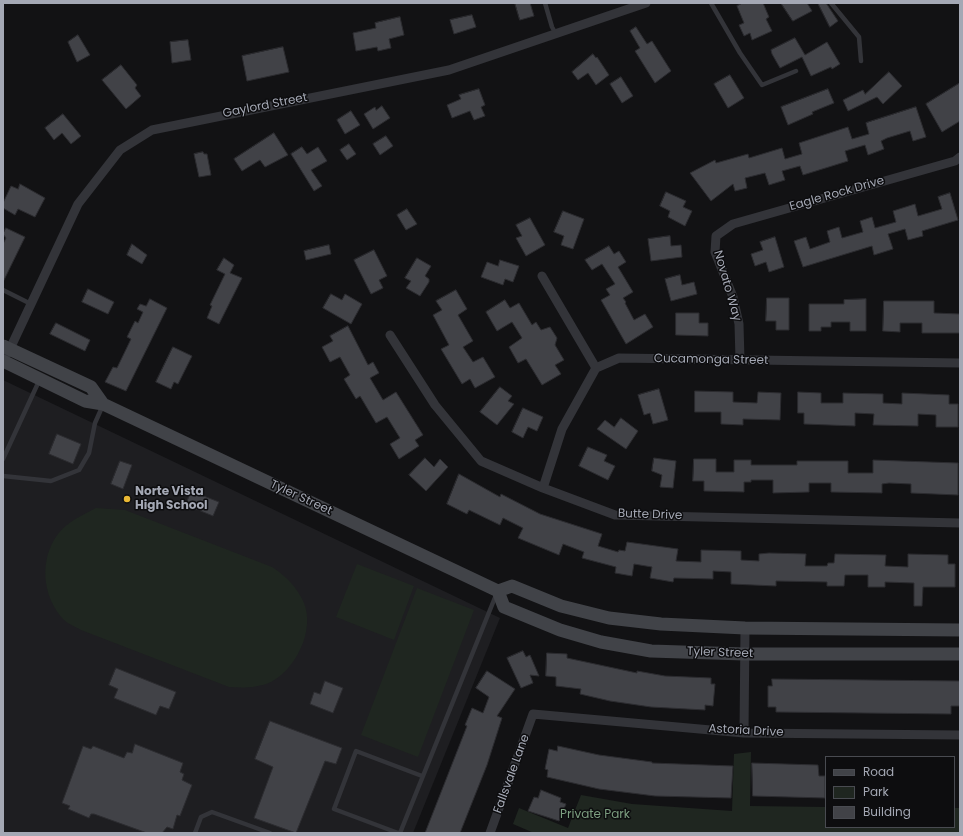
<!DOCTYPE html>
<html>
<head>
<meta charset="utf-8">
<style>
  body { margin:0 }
  #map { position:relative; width:963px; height:836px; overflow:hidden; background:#121214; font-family:Poppins,sans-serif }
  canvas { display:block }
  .frame { position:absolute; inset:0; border:4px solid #a4a8b4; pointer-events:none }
  .legend { position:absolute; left:825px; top:756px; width:130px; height:72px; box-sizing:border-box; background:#0d0d0f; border:1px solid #494b51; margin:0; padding:5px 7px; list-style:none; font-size:12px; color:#a4a8b4 }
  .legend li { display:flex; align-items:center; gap:8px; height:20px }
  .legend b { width:20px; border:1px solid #494b51 }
</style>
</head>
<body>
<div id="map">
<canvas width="963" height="836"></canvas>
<div class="frame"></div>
<ul class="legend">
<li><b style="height:5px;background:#414348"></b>Road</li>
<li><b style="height:11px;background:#1f2620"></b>Park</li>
<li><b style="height:11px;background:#414247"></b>Building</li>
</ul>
</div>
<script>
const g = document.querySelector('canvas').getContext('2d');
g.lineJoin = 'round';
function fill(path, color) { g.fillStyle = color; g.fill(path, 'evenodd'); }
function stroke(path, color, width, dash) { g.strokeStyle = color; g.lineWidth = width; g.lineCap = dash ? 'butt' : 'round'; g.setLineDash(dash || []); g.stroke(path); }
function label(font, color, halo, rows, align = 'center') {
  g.font = font + ' Poppins,sans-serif'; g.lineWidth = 3; g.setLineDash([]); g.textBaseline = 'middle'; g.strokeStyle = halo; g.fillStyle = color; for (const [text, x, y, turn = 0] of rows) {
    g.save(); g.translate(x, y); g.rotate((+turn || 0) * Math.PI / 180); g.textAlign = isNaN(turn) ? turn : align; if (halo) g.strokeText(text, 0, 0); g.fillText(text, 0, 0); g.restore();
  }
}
fill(new Path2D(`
  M3,380L500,618L413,833H3Z`), '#1e1e21');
fill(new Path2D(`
  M96,508L125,510L272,567C286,576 297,587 304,603C315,630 296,669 271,682C258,688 243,688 229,687L81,630C76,627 68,624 63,619C42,596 39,559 58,534C68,521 83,515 96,508Z
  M357,564L414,586L394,640L336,617Z
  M417,588L474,610L418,757L361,735Z
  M751,752L750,806L826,807V827H954V808H960V833H534L513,824L519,808L568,828L581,795L632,804L732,811L734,754Z`), '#1f2620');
const building = new Path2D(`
  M515,3H530L534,16L520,20Z
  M743,3H763L769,17L766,19L772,31L752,40L750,33L744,36L739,25L744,23L737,6Z
  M781,3H807L812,11L793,21Z
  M818,3H826L838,21L830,27Z
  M472,15L476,27L454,34L450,20Z
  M400,17L404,35L389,39L391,48L378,51L377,47L356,51L353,33L376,28L375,23Z
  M636,27L647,44L652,41L671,71L655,83L635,51L640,48L630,31Z
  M78,35L90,55L77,62L68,42Z
  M795,38L805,55L827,42L840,64L832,69L831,67L811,76L802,57L780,68L772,54L771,50Z
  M188,40L191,60L172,63L170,42Z
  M283,47L289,72L247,81L242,56Z
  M593,54L596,58L597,57L609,75L596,85L588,73L578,80L572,72Z
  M121,65L137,85L135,88L141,96L126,109L102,80Z
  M889,72L902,86L883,104L877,97L848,111L843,100L863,90L865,94Z
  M730,75L744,98L728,108L714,84Z
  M621,77L633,96L622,103L610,84Z
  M960,83V121L942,132L926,104Z
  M479,89L485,105L481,107L485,116L474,120L470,111L452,118L447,105L461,99L459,95Z
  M828,89L834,103L812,112L813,114L788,125L781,107Z
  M382,106L390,118L373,129L364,114L375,107L376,110Z
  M916,107L926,137L913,141L910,131L887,138L881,141L884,149L868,155L865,145L845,151L848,161L803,175L800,166L782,171L785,180L769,185L765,173L745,178L747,188L735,191L733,184L711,201L690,173L715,160L716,163L748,154L749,158L782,148L785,159L802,154L799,143L848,127L852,139L869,134L866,123Z
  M351,111L360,125L345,134L337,120Z
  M63,114L81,136L71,144L62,133L54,140L45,128Z
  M274,133L288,155L265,167L260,160L242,171L234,159Z
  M386,136L393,146L380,155L373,144Z
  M349,144L356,154L347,160L340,150Z
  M302,147L307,154L318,147L327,161L311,170L322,186L314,191L291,154Z
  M203,152L204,154H207L211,175L199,177L194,154Z
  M20,184L45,198L35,217L18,209L15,215L3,208V203L11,186L18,189Z
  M666,192L686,201L683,207L692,211L685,226L668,217L670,211L660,206Z
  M950,193L958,220L922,231L923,236L908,240L905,229L888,234L893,249L874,255L872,246L803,267L794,241L806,237L810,249L830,242L827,231L839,227L842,238L863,232L860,221L872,217L875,228L896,222L893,211L915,204L918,216L942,209L938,197Z
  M407,209L417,224L406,230L397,215Z
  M563,211L584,219L573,249L561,245L564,236L554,232Z
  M530,218L545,245L526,256L516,238L522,236L516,225Z
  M6,228L25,237L3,282V244L6,238L3,234Z
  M670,236L671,246L681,245L682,257L651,261L648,239Z
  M775,237L784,267L769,272L766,262L755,266L751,254L763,250L760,242Z
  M132,244L147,255L142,264L127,255Z
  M329,245L331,254L306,260L304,251Z
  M609,246L614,254L619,251L626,262L618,267L633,292L623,298L626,302L625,303L634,320L645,314L653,327L626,344L601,300L610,295L606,289L615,284L602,264L592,270L585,260Z
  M374,250L387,276L379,280L383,288L371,294L354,260Z
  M224,258L234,265L230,273L242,278L219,324L207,318L212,306L210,305L225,274L217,270Z
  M417,258L431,266L425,276L429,279V282L420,296L406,288L411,281L405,278Z
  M500,260L519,266L513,282L505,279L503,285L481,277L487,262L498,266Z
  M680,275L682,285L694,282L697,294L671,301L665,279Z
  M88,289L114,302L108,314L82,302Z
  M456,290L467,309L458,315L473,341L463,347L473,362L483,357L495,377L475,388L470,379L462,384L441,349L449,345L433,315L442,310L436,301Z
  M331,294L342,300L345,294L362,304L351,324L323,308Z
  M767,298H789V330H776V321H766Z
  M150,299L167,308L126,391L105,382L113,367L117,368L131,339L127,337L135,321L138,323L143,312L137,309L140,304L146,306Z
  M866,299V331H850V322H831V327H821V331H809V304H844V300Z
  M505,300L510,308L519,303L532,325L536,322L541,330L550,327L557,338L555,345L564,360L555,365L561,374L542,385L526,359L518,363L509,347L522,338L512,322L497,331L486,312Z
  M884,301H934V313L960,314V333H922V323H900V332L883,331Z
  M676,313H699V323H708V336L676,335Z
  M56,323L90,340L85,351L50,334Z
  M348,326L368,365L373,362L379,373L370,378L383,400L396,392L423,435L415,440L419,446L399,459L390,444L400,438L387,417L376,423L360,396L356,399L344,379L350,375L340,357L330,362L322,347L333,341L330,336Z
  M173,347L192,356L178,384L174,382L171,389L156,382Z
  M500,387L512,396L508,401L514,404L497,425L480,412Z
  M659,389L668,420L653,424L650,413L644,415L638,395Z
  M695,391L733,392V402L757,403L758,392L781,393L780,420L743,419V425L721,424V412H695Z
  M798,392L821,393V403H843V393L883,394V403L902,404V393L949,395V404H958V427H936V415L918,414V426L873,425L874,414L855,413V426L804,424V413H798Z
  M523,408L543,417L537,431L528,427L523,438L512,432Z
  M621,418L638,431L626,449L597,429L605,420L614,427Z
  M57,434L81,444L73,464L49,454Z
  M588,447L607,455L604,461L615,466L608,480L579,466Z
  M425,458L434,467L440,459L448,467L426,491L409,475Z
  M654,458L676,461L673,488L660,487L662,475L652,471Z
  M694,459H716V472H734V460H751V465H797V461H848V473H873V460L958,463V495L911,493V484L889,483L882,484V493L831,492V483H809V492L773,493V480H751V482H744V492L704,491V481H693Z
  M120,461L132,465L123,489L111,484Z
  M459,474L500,497L501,494L540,514L602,534L598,546L618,552L619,550L625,551L627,542L678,549L676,561L701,562V550L741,551V560L759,561V554L769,553L806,554L805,566H827L828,563H834L835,554L886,555L885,566L908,567V554L948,555V564H955V587H923L922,606H914V583L885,582V587H868V575H845L844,586H827V582L776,581V586L731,584V572L713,571V579L674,578L673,582L650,578L652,567L634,564L632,576L615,573L616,567L582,558L584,552L563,544L559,555L518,538L523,528L503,518L500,525L469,510L467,514L447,504Z
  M191,491L219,502L213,516L186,505Z
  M523,651L526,657L530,655L539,676L530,675L533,683L521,688L507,658Z
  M547,653L567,654V658L637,673V671L665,676L711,678V684H715L713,706L705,705V710L651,707L610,701L580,694L581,689L556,686V677L546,676Z
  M116,668L176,692L169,709L160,706L156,715L114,698L118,689L109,685Z
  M487,671L515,689L497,716L502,718L487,765L460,833H425L467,726L465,725L472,708L483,713L489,697L476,688Z
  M772,679L960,681V706H951V714L776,712V707H768V686H772Z
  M325,681L343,688L333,713L310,704L314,692L320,694Z
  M270,721L342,748L336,764L325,761L296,833L254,818L273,767L255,759Z
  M135,744L183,763L180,772L184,774L182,780L192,785L180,816L177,815L173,829L167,827L162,833H147L94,814H91L89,818L68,809L70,806L62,803L83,746L91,749L93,746L124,758L127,752L132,753Z
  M558,746L599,755L652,762V763L733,766L731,798L655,796L599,789L547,777L548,770L545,769L549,749L557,751Z
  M752,763L818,765L819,776H825V798L753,796Z
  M541,790L561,798L560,802L566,804L559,821L528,811L534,797L538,798Z`);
fill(building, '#414247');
stroke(building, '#2c2c30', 1);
stroke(new Path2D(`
  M545,3L552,27L556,34
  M711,3L740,53L762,85L796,71
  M831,3L859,37L861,61
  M3,290L31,304
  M3,459L39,381
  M3,476L51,481L79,470L89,453L95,423L103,405
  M195,833L201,817L212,812L270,833
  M398,833L334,809L356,751L422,776
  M400,833L496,595`), '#333439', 4.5);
stroke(new Path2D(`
  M542,276L596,368
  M390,335L435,405L481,461L543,488L615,515L960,523
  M8,353L78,204L120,150L152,130L449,70L646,3
  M740,360L739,324L733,297L715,252L716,236L733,224L955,161L960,157
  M543,488L562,429L596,368L619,358L960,363
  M744,733L745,628
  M490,833L533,714L744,733L960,735`), '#333439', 9);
stroke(new Path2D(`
  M3,346L91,387L103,404
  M3,361L85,401L103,404L498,591L504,607L560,630L601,642L651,651L744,654H960
  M498,591L512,586L561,606L609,618L661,624L745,628L960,630`), '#414348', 13);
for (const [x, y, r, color] of [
  [127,499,4,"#eab834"]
]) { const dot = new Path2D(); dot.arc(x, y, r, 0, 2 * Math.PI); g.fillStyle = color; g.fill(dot); stroke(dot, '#0d0d0f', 1.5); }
label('12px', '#a4a8b4', '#0d0d0f', [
  ["Gaylord Street",265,106,-11],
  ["Eagle Rock Drive",837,194,-16],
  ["Novato Way",727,286,74],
  ["Cucamonga Street",711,360,1],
  ["Tyler Street",301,498,25],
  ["Butte Drive",650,515,2],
  ["Tyler Street",720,653,2],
  ["Astoria Drive",746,731,3],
  ["Fallsvale Lane",512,774,-70]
]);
label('bold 12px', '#a4a8b4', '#0d0d0f', [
  ["Norte Vista",135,492],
  ["High School",135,506]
], 'left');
label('12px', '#7c9e80', '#0d0d0f', [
  ["Private Park",595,815]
]);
</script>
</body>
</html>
